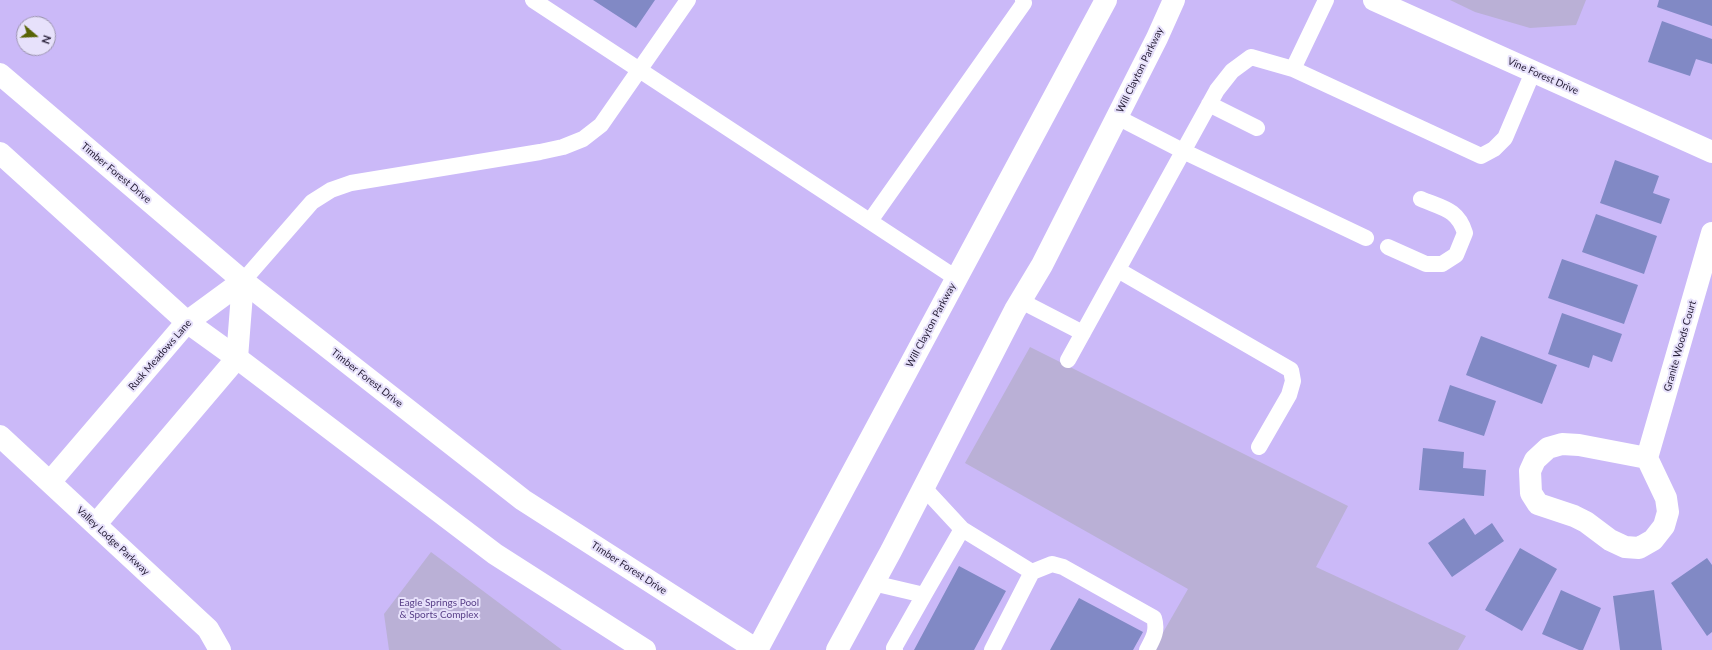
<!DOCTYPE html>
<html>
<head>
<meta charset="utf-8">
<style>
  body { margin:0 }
  #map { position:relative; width:1712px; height:650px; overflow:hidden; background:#cbb9f8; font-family:Lato,sans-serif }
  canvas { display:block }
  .north { position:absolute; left:16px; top:16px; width:40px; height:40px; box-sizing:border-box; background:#e7e1fb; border:1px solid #9b94ae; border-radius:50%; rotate:109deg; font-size:11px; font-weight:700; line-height:16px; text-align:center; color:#29213a }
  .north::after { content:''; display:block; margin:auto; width:14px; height:18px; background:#586305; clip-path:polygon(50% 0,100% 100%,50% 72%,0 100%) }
</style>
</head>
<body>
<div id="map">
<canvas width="1712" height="650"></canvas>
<div class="north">N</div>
</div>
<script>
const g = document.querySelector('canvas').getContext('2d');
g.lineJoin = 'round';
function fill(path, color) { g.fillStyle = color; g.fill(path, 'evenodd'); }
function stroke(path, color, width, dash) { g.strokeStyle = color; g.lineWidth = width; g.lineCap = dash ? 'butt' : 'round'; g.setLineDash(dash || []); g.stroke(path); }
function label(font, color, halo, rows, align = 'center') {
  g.font = font + ' Lato,sans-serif'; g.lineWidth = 4; g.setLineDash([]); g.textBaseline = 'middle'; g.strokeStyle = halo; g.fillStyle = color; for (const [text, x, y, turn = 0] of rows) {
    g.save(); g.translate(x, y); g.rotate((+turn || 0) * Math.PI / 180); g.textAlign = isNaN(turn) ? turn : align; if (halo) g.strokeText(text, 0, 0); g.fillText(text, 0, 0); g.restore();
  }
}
fill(new Path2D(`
  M1450,0H1586L1576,25L1530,28L1475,12Z
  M1030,347L1348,506L1316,567L1466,636L1458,650H1153L1188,589L965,463Z
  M431,552L562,650H389L384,614Z`), '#bab0d6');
fill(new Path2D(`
  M593,0H655L636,28Z
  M1659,0H1712V26L1657,7Z
  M1662,21L1712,39V64L1696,59L1690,76L1648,62Z
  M1615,160L1659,176L1653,193L1670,199L1661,224L1600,203Z
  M1596,214L1657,236L1644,274L1582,252Z
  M1562,259L1638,285L1624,324L1548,298Z
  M1562,313L1622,334L1612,362L1593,355L1589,368L1548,354Z
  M1481,336L1557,365L1542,404L1466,375Z
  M1450,385L1496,401L1484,436L1438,421Z
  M1423,448L1464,452L1463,468L1486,470L1484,496L1419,490Z
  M1464,518L1475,535L1492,523L1504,541L1452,577L1428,543Z
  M1520,548L1557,569L1522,631L1485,610Z
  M1707,558L1712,565V632L1707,636L1671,583Z
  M959,566L1006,591L974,650H914Z
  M1561,590L1601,608L1583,650H1579L1542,634Z
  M1654,590L1662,650H1620L1613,596Z
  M1079,598L1143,632L1133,650H1050Z`), '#8189c5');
stroke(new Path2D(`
  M533,0L956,278
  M1293,69L1481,156L1494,149L1505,138L1533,72
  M1209,104L1257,128
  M1117,117L1183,151L1366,238
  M870,221L1024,3L1023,0
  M1388,247L1426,264H1442L1456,255L1465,233C1458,209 1442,208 1421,199
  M1118,270L1291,370L1293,381L1289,395L1259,447
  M243,281L312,202L331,190L351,183L540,152L563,147L583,139L601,125L688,0
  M1021,301L1083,333
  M1068,360L1217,90L1232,71L1251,57L1293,69L1326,0
  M962,529L1032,572L992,650
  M1032,572L1052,564L1063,567L1154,618C1158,631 1153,639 1147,650
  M873,583L924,595L962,529L924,488
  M895,650L894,648L924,595`), '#fff', 16);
stroke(new Path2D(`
  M1374,0L1712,152
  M0,436L208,629L220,650
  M1647,458L1579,445L1562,444L1548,448L1535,460L1530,471L1531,493L1538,504L1574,516L1586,522L1610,540L1625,547L1639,548L1653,540L1664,526L1668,512L1666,498L1647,458L1712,233
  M50,482L187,322L243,281
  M96,524L237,358L243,281`), '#fff', 22);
stroke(new Path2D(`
  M0,74L243,281L523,500L757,650
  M0,153L187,322L237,358L495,554L645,650
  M757,650L1106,0
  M837,650L891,551L1015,310L1042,265L1157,38L1174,0`), '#fff', 22);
label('10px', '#29213a', '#e7e1fb', [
  ["Will Clayton Parkway",1140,70,-64],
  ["Vine Forest Drive",1543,76,24],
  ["Timber Forest Drive",116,173,40],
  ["Will Clayton Parkway",931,325,-62],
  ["Granite Woods Court",1680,346,-74],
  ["Rusk Meadows Lane",160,355,-49],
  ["Timber Forest Drive",367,378,38],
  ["Valley Lodge Parkway",113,541,43],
  ["Timber Forest Drive",629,568,33]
]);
label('10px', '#594088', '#e7e1fb', [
  ["Eagle Springs Pool",439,603],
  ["& Sports Complex",439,615]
]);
</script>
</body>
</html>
